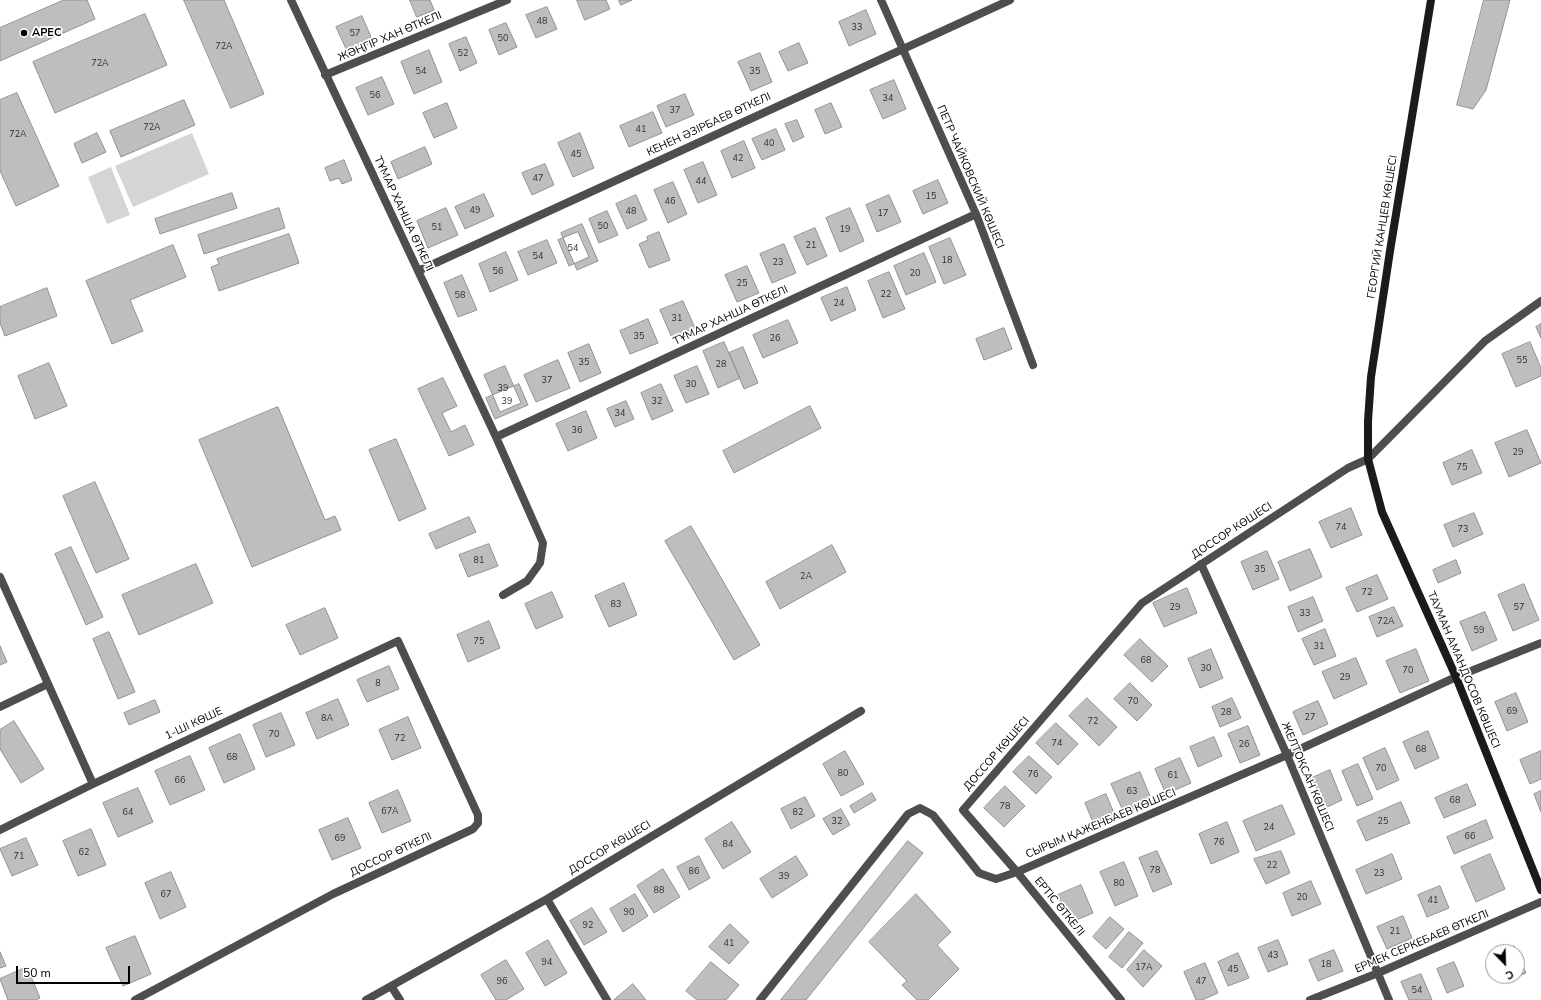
<!DOCTYPE html>
<html>
<head>
<meta charset="utf-8">
<style>
  body { margin:0 }
  #map { position:relative; width:1541px; height:1000px; overflow:hidden; background:#fff; font-family:"Nunito Sans",sans-serif }
  canvas { display:block }
  .north { position:absolute; left:1485px; top:944px; width:40px; height:40px; box-sizing:border-box; background:#fff; border:1px solid #999; border-radius:50%; rotate:157deg; font-size:11px; font-weight:700; line-height:16px; text-align:center; color:#000 }
  .north::after { content:''; display:block; margin:auto; width:14px; height:18px; background:#000; clip-path:polygon(50% 0,100% 100%,50% 72%,0 100%) }
  .scale { position:absolute; left:16px; top:966px; width:114px; height:18px; box-sizing:border-box; border:2px solid #000; border-top:0; padding-left:5px; font-size:12px; line-height:14px; white-space:nowrap; color:#000; -webkit-text-stroke:3px #fff; paint-order:stroke }
</style>
</head>
<body>
<div id="map">
<canvas width="1541" height="1000"></canvas>
<div class="north">С</div>
<div class="scale">50 m</div>
</div>
<script>
const g = document.querySelector('canvas').getContext('2d');
g.lineJoin = 'round';
function fill(path, color) { g.fillStyle = color; g.fill(path, 'evenodd'); }
function stroke(path, color, width, dash) { g.strokeStyle = color; g.lineWidth = width; g.lineCap = dash ? 'butt' : 'round'; g.setLineDash(dash || []); g.stroke(path); }
function label(font, color, halo, rows, align = 'center') {
  g.font = font + ' "Nunito Sans",sans-serif'; g.lineWidth = 3.5; g.setLineDash([]); g.textBaseline = 'middle'; g.strokeStyle = halo; g.fillStyle = color; for (const [text, x, y, turn = 0] of rows) {
    g.save(); g.translate(x, y); g.rotate((+turn || 0) * Math.PI / 180); g.textAlign = isNaN(turn) ? turn : align; if (halo) g.strokeText(text, 0, 0); g.fillText(text, 0, 0); g.restore();
  }
}
fill(new Path2D(`
  M192,133L209,174L133,207L115,166Z
  M111,167L130,215L107,224L88,177Z`), '#d5d5d5');
const building = new Path2D(`
  M64,0H87L95,19L0,61V28Z
  M184,0H224L264,94L231,108Z
  M410,0H430L434,10L417,17Z
  M577,0H606L610,9L585,20Z
  M619,0H632L621,5Z
  M1484,0H1510L1486,90L1473,109L1457,105Z
  M547,7L557,29L536,38L526,15Z
  M866,10L876,34L849,46L839,22Z
  M145,14L167,65L55,113L33,62Z
  M362,16L373,42L348,53L336,27Z
  M506,23L517,47L499,55L489,30Z
  M466,37L477,63L460,71L449,44Z
  M799,43L808,63L788,71L779,52Z
  M429,50L442,82L414,94L401,62Z
  M760,53L772,82L751,91L738,62Z
  M382,77L394,104L368,115L356,88Z
  M894,80L906,109L883,119L870,90Z
  M17,93L59,186L16,206L0,171V100Z
  M685,94L694,115L666,127L657,106Z
  M184,100L195,125L121,157L110,131Z
  M447,103L457,128L434,138L423,113Z
  M831,103L842,127L825,134L815,110Z
  M653,112L662,133L629,147L620,126Z
  M797,120L804,137L793,142L785,124Z
  M776,129L785,150L762,160L752,139Z
  M97,133L106,152L82,163L74,144Z
  M580,133L594,168L573,177L558,143Z
  M744,141L755,168L732,178L721,151Z
  M425,147L432,164L398,179L391,162Z
  M344,160L352,180L342,184L339,178L330,181L325,168Z
  M703,162L717,195L698,203L684,170Z
  M545,164L554,185L532,195L522,173Z
  M938,180L948,203L923,214L913,191Z
  M673,182L687,214L668,223L654,190Z
  M232,193L237,208L160,234L155,219Z
  M484,194L494,216L465,229L455,207Z
  M636,195L647,220L627,229L616,204Z
  M889,195L901,222L877,232L866,205Z
  M279,208L285,228L204,254L198,235Z
  M446,208L458,235L428,248L417,221Z
  M850,208L864,241L840,252L826,218Z
  M607,211L618,235L599,243L589,219Z
  M582,224L598,261L577,270L561,233Z
  M815,228L827,256L807,265L794,237Z
  M578,232L589,257L569,266L558,240Z
  M659,232L670,260L649,268L639,244L648,240L647,237Z
  M289,234L299,263L219,291L211,267L219,264L217,259Z
  M950,238L966,275L944,284L929,247Z
  M547,240L557,263L528,275L518,252Z
  M784,244L796,273L772,283L760,254Z
  M173,245L186,277L130,300L143,331L112,344L86,281Z
  M506,252L518,280L490,292L479,264Z
  M924,253L936,282L906,295L894,266Z
  M747,266L759,293L737,302L725,275Z
  M889,272L905,309L883,318L868,281Z
  M462,275L477,310L458,317L444,283Z
  M847,287L856,310L831,321L821,298Z
  M47,288L57,316L5,336L0,323V307Z
  M683,301L695,328L672,338L660,310Z
  M648,319L658,343L630,354L620,331Z
  M788,320L798,343L763,358L753,335Z
  M1541,324V338L1536,327Z
  M1004,328L1012,349L984,360L976,339Z
  M724,342L740,378L718,388L703,351Z
  M1530,342L1541,368V376L1516,387L1502,354Z
  M589,344L601,373L580,382L568,353Z
  M743,347L758,383L744,389L729,353Z
  M558,360L570,388L536,402L524,375Z
  M49,363L67,406L35,419L18,376Z
  M505,366L521,403L500,412L484,375Z
  M697,366L709,394L686,403L674,376Z
  M443,378L457,406L442,413L451,432L465,425L474,445L449,456L418,389Z
  M519,384L528,405L495,419L486,398Z
  M661,384L673,411L652,420L641,393Z
  M626,401L634,419L615,427L607,409Z
  M810,406L821,428L734,473L723,451Z
  M278,407L325,520L335,516L341,530L252,567L199,440Z
  M586,411L597,438L568,451L556,424Z
  M1527,430L1541,463L1509,477L1495,443Z
  M396,439L426,509L399,521L369,450Z
  M1472,450L1482,473L1452,485L1443,463Z
  M95,482L129,559L96,573L63,496Z
  M1351,508L1362,535L1331,548L1319,522Z
  M1474,513L1483,534L1453,547L1444,525Z
  M469,517L476,532L436,549L429,534Z
  M691,526L760,645L734,660L665,541Z
  M489,544L498,566L468,577L459,555Z
  M832,545L846,572L780,609L766,582Z
  M71,547L103,617L86,625L55,554Z
  M1310,549L1322,577L1290,591L1278,562Z
  M1267,551L1279,579L1253,590L1241,562Z
  M1456,560L1461,573L1438,583L1433,570Z
  M196,564L213,603L139,635L122,595Z
  M1377,575L1388,599L1357,612L1346,588Z
  M624,583L637,615L609,627L595,596Z
  M1524,584L1539,620L1513,631L1498,595Z
  M1187,588L1197,613L1164,627L1153,603Z
  M552,592L563,617L536,629L525,604Z
  M1313,597L1323,621L1298,632L1288,607Z
  M1394,607L1403,626L1377,637L1369,617Z
  M325,608L338,638L300,655L286,625Z
  M1485,612L1497,640L1472,651L1460,622Z
  M489,621L500,648L468,662L457,635Z
  M1325,629L1336,656L1314,665L1302,639Z
  M109,632L135,692L118,699L93,639Z
  M1140,639L1168,666L1152,682L1124,655Z
  M0,646L7,662L0,665Z
  M1211,649L1223,678L1200,688L1188,659Z
  M1416,649L1429,681L1400,693L1386,661Z
  M1356,658L1367,684L1334,699L1322,672Z
  M389,666L399,689L367,702L357,680Z
  M1130,683L1152,705L1137,721L1114,699Z
  M1516,693L1528,722L1507,731L1495,702Z
  M1087,698L1117,727L1099,746L1069,716Z
  M1232,698L1241,718L1220,727L1212,707Z
  M338,699L349,725L317,739L306,713Z
  M155,700L160,712L129,725L124,713Z
  M1318,701L1328,724L1303,735L1293,712Z
  M281,713L295,745L266,757L253,725Z
  M408,717L421,748L392,760L379,730Z
  M14,721L44,769L21,783L0,749V730Z
  M1056,723L1078,744L1058,765L1036,743Z
  M1248,726L1260,755L1240,763L1228,734Z
  M1428,731L1439,758L1415,769L1403,742Z
  M240,734L255,769L224,783L209,748Z
  M1214,737L1222,756L1198,767L1190,747Z
  M1385,748L1399,780L1377,790L1363,758Z
  M845,751L864,784L841,796L823,764Z
  M1541,751V779L1530,784L1520,760Z
  M190,756L205,790L170,805L155,771Z
  M1029,756L1052,777L1036,794L1013,772Z
  M1180,758L1191,783L1166,794L1155,769Z
  M1358,764L1373,799L1357,806L1342,771Z
  M1330,770L1342,800L1325,808L1312,778Z
  M1140,772L1152,801L1124,813L1111,784Z
  M1467,784L1476,805L1444,818L1435,798Z
  M1005,786L1025,806L1004,827L984,808Z
  M138,788L153,822L118,837L103,803Z
  M398,790L411,821L382,833L369,803Z
  M1541,791V812L1534,794Z
  M872,793L876,800L854,813L850,806Z
  M1106,794L1116,818L1095,827L1085,803Z
  M805,797L815,816L791,829L781,809Z
  M1401,802L1410,823L1366,841L1357,821Z
  M1282,805L1295,834L1256,851L1243,821Z
  M841,809L850,825L833,835L823,819Z
  M348,818L361,848L332,860L319,830Z
  M1486,820L1493,838L1454,854L1447,837Z
  M732,822L751,852L723,869L705,839Z
  M1227,822L1239,852L1211,864L1199,834Z
  M91,829L106,865L78,876L63,841Z
  M26,838L38,865L12,876L0,849Z
  M908,841L923,853L806,1000H781Z
  M1157,851L1172,884L1153,892L1139,858Z
  M1281,851L1290,873L1266,884L1254,859Z
  M1392,854L1402,879L1366,894L1356,870Z
  M1490,854L1505,889L1476,902L1461,867Z
  M699,856L710,878L689,890L677,867Z
  M796,856L808,875L772,898L760,879Z
  M1124,862L1138,896L1115,906L1100,872Z
  M663,869L680,897L654,913L637,886Z
  M171,872L186,907L160,919L145,883Z
  M1311,881L1321,904L1292,916L1283,893Z
  M1081,885L1093,913L1069,923L1058,895Z
  M1440,886L1449,908L1427,917L1418,895Z
  M635,894L648,916L623,932L610,909Z
  M916,894L951,932L937,945L959,969L928,1000H917L902,985L907,981L869,942Z
  M592,908L607,932L584,945L570,921Z
  M1403,916L1412,938L1387,949L1377,927Z
  M1110,917L1124,929L1106,949L1093,937Z
  M730,924L749,942L729,964L709,947Z
  M1129,932L1143,943L1122,968L1109,957Z
  M135,936L151,974L123,986L106,948Z
  M548,940L567,973L545,986L526,953Z
  M1278,940L1288,964L1268,972L1258,948Z
  M1514,946L1526,973L1507,981L1504,976H1517V952H1500Z
  M1144,950L1162,966L1143,987L1127,970Z
  M1334,950L1343,971L1318,981L1309,960Z
  M0,952L6,966L0,968Z
  M1238,953L1249,978L1228,986L1218,962Z
  M506,960L524,989L506,1000H496L481,975Z
  M711,962L739,985L726,1000H697L686,991Z
  M1454,962L1464,986L1447,993L1437,969Z
  M1205,963L1218,993L1202,1000H1196L1184,972Z
  M27,967L40,998L36,1000H8L0,979Z
  M1421,974L1432,1000H1409L1401,982Z
  M633,984L646,1000H614Z`);
fill(building, '#bebebe');
stroke(building, '#929292', 1);
stroke(new Path2D(`
  M291,0L496,437L543,543L540,563L527,581L503,595
  M881,0L976,214L1033,365
  M325,75L507,0
  M418,271L1010,0
  M496,437L976,214
  M1201,564L1287,755L1389,1000
  M0,577L93,784
  M0,707L48,684
  M0,830L93,784L398,641L478,815V823L473,829L333,894L135,1000
  M547,899L607,1000
  M391,986L400,1000
  M366,1000L547,899L861,711
  M760,1000L908,814L920,808L933,815L979,873L996,879L1017,872L1287,755L1456,677L1541,643
  M1121,1000L1017,872L963,810L1142,603L1348,468L1368,459L1485,341L1541,301
  M1310,1000L1378,973L1541,902`), '#4e4e4e', 8);
stroke(new Path2D(`
  M1431,0L1390,251L1371,377L1368,421V459L1382,512L1456,677L1541,890`), '#1b1b1b', 8);
for (const [x, y, r, color] of [
  [24,33,4,"#000"]
]) { const dot = new Path2D(); dot.arc(x, y, r, 0, 2 * Math.PI); g.fillStyle = color; g.fill(dot); stroke(dot, '#fff', 1.5); }
label('9px', '#303030', null, [
  ["48",542,22],
  ["33",857,28],
  ["57",355,34],
  ["50",503,39],
  ["72А",224,47],
  ["52",463,54],
  ["72А",100,64],
  ["54",421,72],
  ["35",755,72],
  ["56",375,96],
  ["34",888,99],
  ["37",675,111],
  ["72А",152,128],
  ["41",641,130],
  ["72А",18,135],
  ["40",769,144],
  ["45",576,155],
  ["42",738,159],
  ["47",538,179],
  ["44",701,182],
  ["15",931,197],
  ["46",670,202],
  ["49",475,211],
  ["48",631,212],
  ["17",883,214],
  ["50",603,227],
  ["51",437,228],
  ["19",845,230],
  ["21",811,246],
  ["54",573,249],
  ["54",538,257],
  ["18",947,261],
  ["23",778,263],
  ["56",498,272],
  ["20",915,274],
  ["25",742,284],
  ["22",886,295],
  ["58",460,296],
  ["24",839,304],
  ["31",677,319],
  ["35",639,337],
  ["26",775,339],
  ["55",1522,361],
  ["35",584,363],
  ["28",721,365],
  ["37",547,381],
  ["30",691,385],
  ["39",503,389],
  ["39",507,402],
  ["32",657,402],
  ["34",620,414],
  ["36",577,431],
  ["29",1518,453],
  ["75",1462,468],
  ["74",1341,528],
  ["73",1463,530],
  ["81",479,561],
  ["35",1260,570],
  ["2А",806,577],
  ["72",1367,593],
  ["83",616,605],
  ["29",1175,608],
  ["57",1519,608],
  ["33",1305,614],
  ["72А",1386,622],
  ["59",1479,631],
  ["75",479,642],
  ["31",1319,647],
  ["68",1146,661],
  ["30",1206,669],
  ["70",1408,671],
  ["29",1345,678],
  ["8",378,684],
  ["70",1133,702],
  ["69",1512,712],
  ["28",1226,713],
  ["27",1310,718],
  ["8А",327,719],
  ["72",1093,722],
  ["70",274,735],
  ["72",400,739],
  ["74",1057,744],
  ["26",1244,745],
  ["68",1421,750],
  ["68",232,758],
  ["70",1381,769],
  ["80",843,774],
  ["76",1033,775],
  ["61",1173,776],
  ["66",180,781],
  ["63",1132,792],
  ["68",1455,801],
  ["78",1005,807],
  ["67А",390,812],
  ["64",128,813],
  ["82",798,813],
  ["32",837,822],
  ["25",1383,822],
  ["24",1269,828],
  ["66",1470,837],
  ["69",340,839],
  ["76",1219,843],
  ["84",728,845],
  ["62",84,853],
  ["71",19,857],
  ["22",1272,866],
  ["78",1155,871],
  ["86",694,872],
  ["23",1379,874],
  ["39",784,877],
  ["80",1119,884],
  ["88",659,891],
  ["67",166,895],
  ["20",1302,898],
  ["41",1433,901],
  ["90",629,913],
  ["92",588,926],
  ["21",1395,932],
  ["41",729,944],
  ["43",1273,956],
  ["94",547,963],
  ["18",1326,965],
  ["17А",1144,968],
  ["45",1233,970],
  ["96",502,982],
  ["47",1201,982],
  ["54",1417,991]
]);
label('bold 11px', '#000', '#fff', [
  ["APEC",32,33]
], 'left');
label('11px', '#000', '#fff', [
  ["ЖӘҢГІР ХАН ӨТКЕЛІ",390,37,-23],
  ["КЕНЕН ӘЗІРБАЕВ ӨТКЕЛІ",709,125,-25],
  ["ПЕТР ЧАЙКОВСКИЙ КӨШЕСІ",970,177,67],
  ["ТҰМАР ХАНША ӨТКЕЛІ",403,214,65],
  ["ГЕОРГИЙ КАНЦЕВ КӨШЕСІ",1383,227,-81],
  ["ТҰМАР ХАНША ӨТКЕЛІ",731,316,-25],
  ["ДОССОР КӨШЕСІ",1232,531,-33],
  ["ТАУМАН АМАНДОСОВ КӨШЕСІ",1463,670,67],
  ["1-ШІ КӨШЕ",194,724,-25],
  ["ДОССОР КӨШЕСІ",997,754,-49],
  ["ЖЕЛТОҚСАН КӨШЕСІ",1307,777,67],
  ["СЫРЫМ ҚАЖЕНБАЕВ КӨШЕСІ",1101,824,-23],
  ["ДОССОР КӨШЕСІ",610,848,-31],
  ["ДОССОР ӨТКЕЛІ",391,855,-25],
  ["ЕРТІС ӨТКЕЛІ",1059,907,51],
  ["ЕРМЕК СЕРКЕБАЕВ ӨТКЕЛІ",1422,942,-23]
]);
</script>
</body>
</html>
